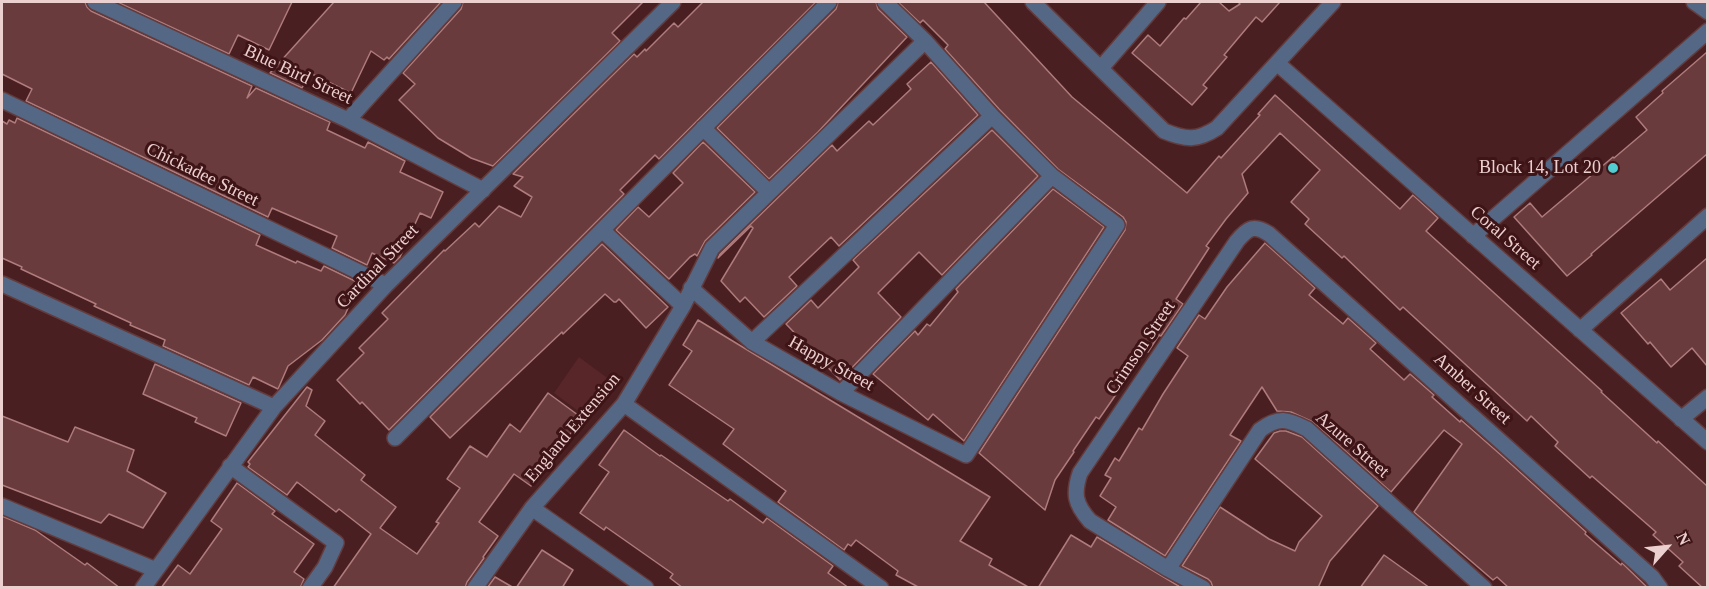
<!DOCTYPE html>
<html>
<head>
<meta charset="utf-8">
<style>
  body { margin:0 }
  #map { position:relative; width:1709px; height:589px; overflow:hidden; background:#491f21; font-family:"Times New Roman",serif }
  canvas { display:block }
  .frame { position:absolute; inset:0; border:3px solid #eccfcf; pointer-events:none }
  .north { position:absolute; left:1637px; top:517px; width:60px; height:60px; -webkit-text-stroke:4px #3e1417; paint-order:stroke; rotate:63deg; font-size:16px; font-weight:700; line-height:24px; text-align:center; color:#eccfcf }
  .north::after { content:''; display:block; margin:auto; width:21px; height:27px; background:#eccfcf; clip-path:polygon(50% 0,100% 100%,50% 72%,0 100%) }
</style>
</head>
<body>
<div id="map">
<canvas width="1709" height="589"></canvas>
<div class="frame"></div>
<div class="north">N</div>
</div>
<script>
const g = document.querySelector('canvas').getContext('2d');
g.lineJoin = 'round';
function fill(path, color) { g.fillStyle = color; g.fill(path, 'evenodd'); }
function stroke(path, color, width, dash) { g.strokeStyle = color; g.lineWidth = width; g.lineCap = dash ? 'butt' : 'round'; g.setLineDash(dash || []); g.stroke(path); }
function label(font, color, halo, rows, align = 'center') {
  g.font = font + ' "Times New Roman",serif'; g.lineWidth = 6; g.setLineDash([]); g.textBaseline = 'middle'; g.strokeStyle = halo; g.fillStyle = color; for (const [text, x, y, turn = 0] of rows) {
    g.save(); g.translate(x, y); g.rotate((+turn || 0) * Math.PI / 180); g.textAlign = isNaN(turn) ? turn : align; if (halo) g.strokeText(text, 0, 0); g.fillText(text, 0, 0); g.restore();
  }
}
fill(new Path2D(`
  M579,357L614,383L589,419L554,393Z`), '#582629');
const building = new Path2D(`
  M2,2H85L87,7L91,11L252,86L247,98L256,88L330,122L327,130L365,148L368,142L405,161L400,172L443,192L431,218L420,213L400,257L394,263L372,253L367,265L332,248L337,236L272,208L268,217L26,101L32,89L2,74Z
  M117,2H292L269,50L238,35L229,54Z
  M334,2H441L389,59L387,57L384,60L371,51L351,93L310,73L302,88L270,73Z
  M463,2H643L612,33L620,41L493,166L471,158L438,138L399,100L415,84L403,73L461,9Z
  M703,2H816L659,159L655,155L620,190L624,194L389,430L362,402L360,404L337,380L364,353L359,348L388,319L382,313L444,250L445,251L475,223L479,227L499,206L521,217L532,197L514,186L523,177L513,174L634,54L637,57L645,49L646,51L674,23L678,27Z
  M838,2H876L878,9L907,37L818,132L769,179L717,128L836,9Z
  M898,2H984L1072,97L1187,193L1219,156L1221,158L1260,115L1258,114L1275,95L1400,209L1413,195L1438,218L1426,231L1602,391L1601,392L1657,443L1658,441L1707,486V588H1703L1679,566L1683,562L1653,535L1656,532L1592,476L1590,478L1555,446L1558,442L1531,416L1527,421L1403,307L1400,310L1344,256L1342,258L1305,224L1309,219L1291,202L1320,170L1280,133L1242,174L1248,193L1226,219L1206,246L1209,248L1176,299L1183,304L1161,336L1159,335L1148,352L1146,351L1099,419L1096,417L1073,451L1074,452L1055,480L1045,510L979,453L1125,230L1126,222L1123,217L1058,169L999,109L945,49L948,45L923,20L920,23Z
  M1201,2H1219L1229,11L1240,4L1238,2H1280L1262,22L1256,17L1224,55L1227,57L1203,85L1207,88L1192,105L1132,53L1148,35L1160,46L1184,18L1186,19Z
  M1707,52V154L1591,254L1592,255L1567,276L1514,217L1530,203L1542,217L1613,157L1614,158L1647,130L1636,117L1663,93L1662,91Z
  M931,62L978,115L839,246L831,237L789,277L797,286L764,317L745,297L740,302L721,281L753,228L751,226L718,258L720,254L832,145L837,151L869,121L873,125L911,89L907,84Z
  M17,118L260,235L256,245L296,263L297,261L321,271L324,266L359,283L345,315L322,340L288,366L278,389L253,377L249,385L163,346L165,340L130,325L131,323L94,306L96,304L21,269L22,267L2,258V121L7,124L9,120L15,123Z
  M992,130L1038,176L942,275L919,252L878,293L901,317L840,380L786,324L811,300L818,308L859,267L853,260Z
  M703,142L755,192L705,241L697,256L695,254L690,257L669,279L616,230L638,207L649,217L683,183L673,173Z
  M1053,189L1104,227L964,441L933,414L928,420L873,374L915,331L918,335L927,324L930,326L958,292L956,289Z
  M1265,243L1315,288L1309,295L1343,324L1348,318L1376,343L1370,349L1404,380L1410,374L1434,395L1432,397L1460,422L1461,420L1501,455L1586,532L1585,534L1621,565L1622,563L1648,588H1509L1497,577L1493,580L1414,512L1462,444L1444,430L1391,492L1313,422L1291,412L1277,411L1262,387L1230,435L1241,441L1165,556L1108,520L1116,507L1100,496L1111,478L1105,475L1115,458L1119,461L1139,428L1142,430L1163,394L1188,356L1177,348L1199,315L1205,319L1227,287Z
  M602,244L668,307L646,328L619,299L616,302H614L605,294L563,334L562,332L450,438L430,417Z
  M1707,258V366L1692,348L1671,367L1650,342L1648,344L1621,313L1661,279L1670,290Z
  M698,320L990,497L960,541L992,559L989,565L1030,588H920L896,575L898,571L856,540L851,546L848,544L844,550L778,502L786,491L723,444L734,429L669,385L692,351L683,345Z
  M155,364L241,403L226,436L195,422L197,418L143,394Z
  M307,387L312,390L306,406L325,421L315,435L365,475L361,480L396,507L380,528L417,554L439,523L436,522L460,488L447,479L470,446L487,457L510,424L520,432L548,393L582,418L556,454L554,453L531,486L514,474L479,522L498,536L483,557L484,558L467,582L465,588H333L371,534L339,509L336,512L297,482L287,495L248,467L250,464L248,462Z
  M2,416L68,442L75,427L134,450L127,471L166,493L143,528L109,514L101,523L2,485Z
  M624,430L660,456L661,455L728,501L730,499L763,523L767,518L833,566L828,573L849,588H683L670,578L673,574L606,527L604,530L580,513L609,472L599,465Z
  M1280,431H1286L1302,437L1378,506L1330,561L1318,588H1213L1211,582L1208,579L1182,566L1220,507L1269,539L1295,551L1299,542L1322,516L1255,459L1274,433Z
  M237,483L275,511L272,514L314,544L294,572L304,579L300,588H161L178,565L190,574L222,529L211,521Z
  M2,516L35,530L85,565L87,563L120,588H2Z
  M1071,535L1091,547L1097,537L1182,588H1038Z
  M542,550L573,570L562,588H516Z
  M1384,555L1430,588H1360Z
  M495,577L514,588H487Z`);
fill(building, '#693b3c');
stroke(building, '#af7b7c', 1.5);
const minor = new Path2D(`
  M95,2L348,120L483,190
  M1033,2L1164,131C1186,140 1197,141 1217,128L1333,2
  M1694,2L1708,12
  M1277,63L1708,442
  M1101,68L1158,2
  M2,100L386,285
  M348,120L454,2
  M703,128L769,192
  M602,230L683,306
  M1473,236L1708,31
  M2,284L274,407
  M691,288L752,342L841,393L966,455L1117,225L1052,176L992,116L925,41
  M1580,330L1708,216
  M752,342L992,116
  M841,393L1052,176
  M624,404L881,588
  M1681,419L1708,397
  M395,438L829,2
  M230,466L336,543L325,567L310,588
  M2,506L156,570
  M532,508L646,588
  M1168,569L1260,430C1279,416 1287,419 1307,429L1484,588
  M143,588L274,407L386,285L673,2
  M475,588L532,508L624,404L683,306L712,248L925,41L885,2
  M1203,588L1168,569L1090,521C1075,504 1073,494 1080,473L1237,241C1248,228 1254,224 1269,234L1652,577L1660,588`);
stroke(minor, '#633b3d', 18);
stroke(minor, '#546784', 15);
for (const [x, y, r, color] of [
  [1613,168,6,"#51ccd1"]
]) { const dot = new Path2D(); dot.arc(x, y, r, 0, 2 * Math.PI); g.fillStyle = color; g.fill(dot); stroke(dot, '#3e1417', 2); }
label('18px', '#eccfcf', '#3e1417', [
  ["Blue Bird Street",298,75,25],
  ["Chickadee Street",202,175,26],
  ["Coral Street",1505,238,41],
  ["Cardinal Street",378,267,-46],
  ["Crimson Street",1141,348,-56],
  ["Happy Street",831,364,29],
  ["Amber Street",1472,389,42],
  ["England Extension",573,428,-50],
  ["Azure Street",1352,445,41]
]);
label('18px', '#eccfcf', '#3e1417', [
  ["Block 14, Lot 20",1601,168]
], 'right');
</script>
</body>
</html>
